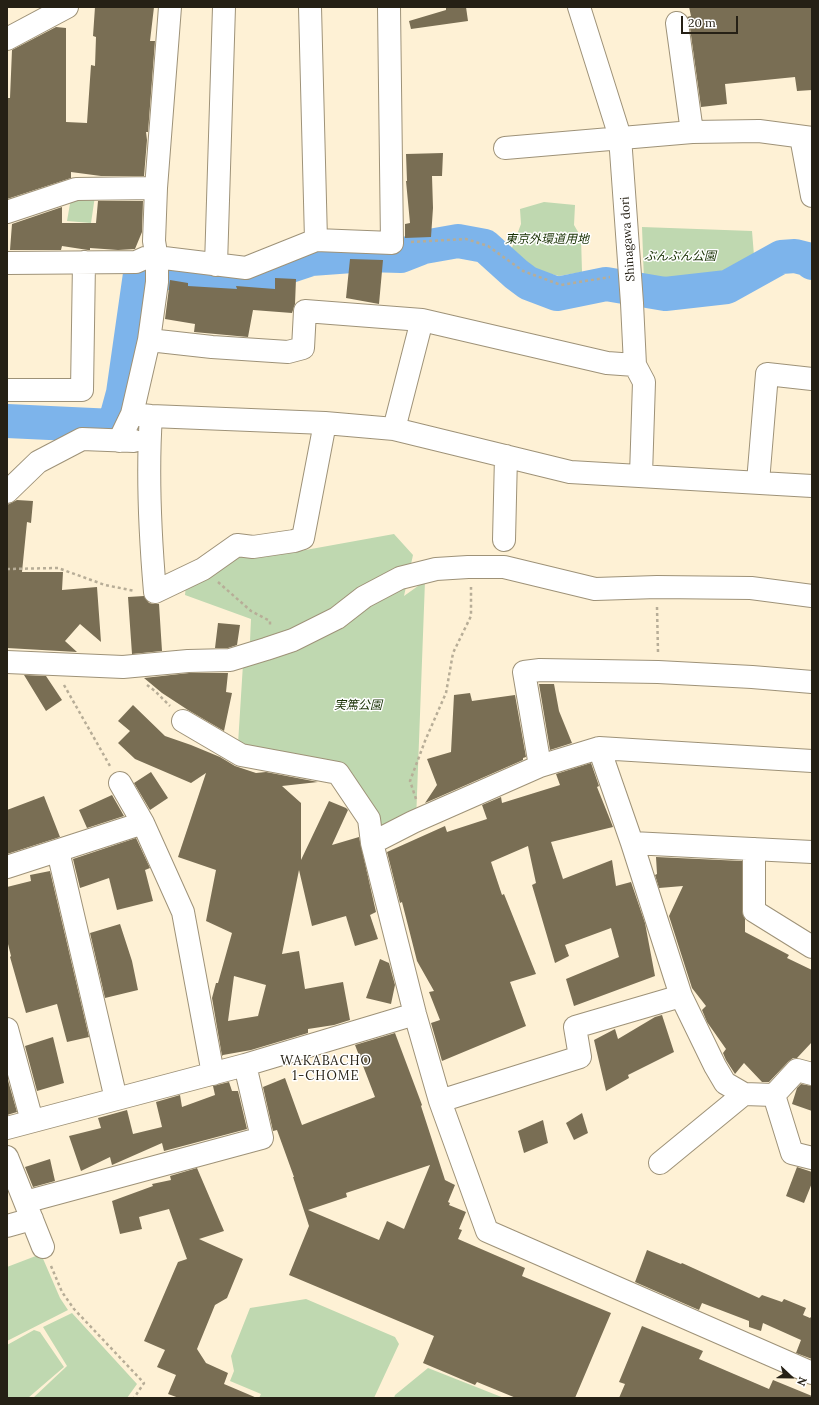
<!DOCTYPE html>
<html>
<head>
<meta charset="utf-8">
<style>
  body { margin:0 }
  #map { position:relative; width:819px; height:1405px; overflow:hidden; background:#fef1d5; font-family:Lora,serif }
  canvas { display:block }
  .frame { position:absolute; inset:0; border:8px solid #252015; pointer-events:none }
  .north { position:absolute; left:771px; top:1357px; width:40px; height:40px; -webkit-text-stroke:3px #fff; paint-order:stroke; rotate:112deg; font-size:11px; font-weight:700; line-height:16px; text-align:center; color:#252015 }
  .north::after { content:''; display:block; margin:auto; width:14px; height:18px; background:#252015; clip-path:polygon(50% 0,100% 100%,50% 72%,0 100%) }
  .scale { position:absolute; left:681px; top:16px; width:57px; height:18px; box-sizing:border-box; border:2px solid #252015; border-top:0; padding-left:5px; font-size:12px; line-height:14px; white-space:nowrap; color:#252015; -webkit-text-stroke:3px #fff; paint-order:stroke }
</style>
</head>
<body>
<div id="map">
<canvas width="819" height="1405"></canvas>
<div class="frame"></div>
<div class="north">N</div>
<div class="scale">20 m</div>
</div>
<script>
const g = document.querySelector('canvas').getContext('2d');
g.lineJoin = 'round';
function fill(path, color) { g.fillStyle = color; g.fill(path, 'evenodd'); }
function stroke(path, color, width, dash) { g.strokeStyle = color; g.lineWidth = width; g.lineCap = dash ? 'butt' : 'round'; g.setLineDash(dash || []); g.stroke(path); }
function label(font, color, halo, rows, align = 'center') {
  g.font = font + ' Lora,"Noto Sans JP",serif'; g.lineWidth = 3; g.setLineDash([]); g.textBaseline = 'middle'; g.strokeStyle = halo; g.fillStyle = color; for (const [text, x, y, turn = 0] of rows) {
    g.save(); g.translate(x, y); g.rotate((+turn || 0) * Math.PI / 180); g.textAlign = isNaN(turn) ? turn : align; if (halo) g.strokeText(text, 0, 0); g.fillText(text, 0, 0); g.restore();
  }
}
fill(new Path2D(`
  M95,196L91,223L67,221L71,198Z
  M544,202L575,205L574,225L581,237L582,272L559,276L539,271L510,253L521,224L520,209Z
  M642,227L752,231L755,268L715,280L683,285L644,282Z
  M394,534L413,555L404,596L425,581L416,821L378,835L342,767L238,744L243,664L249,663L251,619L185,595L186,585L238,550L300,551Z
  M41,1254L60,1298L68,1310L7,1341V1267Z
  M306,1299L395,1337L399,1344L374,1398H259L261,1394L230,1381L234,1371L231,1356L250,1308Z
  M72,1313L137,1384L127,1398H33L67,1366L43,1327Z
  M34,1330L40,1332L64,1367L28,1398H7V1345Z
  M428,1368L504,1398H394L395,1395Z`), '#bfd8b0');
stroke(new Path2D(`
  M7,421L114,426L123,393L140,274L144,268L201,279H251L311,259L366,255L401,256L424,247L458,241L485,246L516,274L528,283L557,294L606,284L665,294L727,287L781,257L795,256L807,259L812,263`), '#7db4eb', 34);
fill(new Path2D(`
  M95,7H154L150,41H155L148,132H146L147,140L144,176H101L71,172V178L7,199V98H10L12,50L56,27L66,28V122L87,123L91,65L95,66L96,37L93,36Z
  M446,7H466L468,21L411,29L409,21L446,10Z
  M689,7H812V90L797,91L795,77L725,84L727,104L701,107L689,21L687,17L691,16Z
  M443,153L442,176H432L433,208L431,237L405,238V224L410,223L406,181H407L406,154Z
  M98,201H143L142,232L135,249L118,250L90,248V250H88L62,246L61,250H10L12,224L62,207V223H96Z
  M350,259L383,260L379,304L346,298Z
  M275,278L296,279L295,304L292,313L253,310L248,337L194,332L195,324L165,319L170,280L188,283V286L237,289L236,286L275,289Z
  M17,500L33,501L31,523L27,522L22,572H63L62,590L97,587L101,642L80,624L65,641L77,652L7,648V505Z
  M144,596L149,603L154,604H159L162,651L132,654L128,597Z
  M218,623L240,625L237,645L228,648H215Z
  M189,673H228L226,692L232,693L224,731L188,710L162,693L144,678Z
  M24,675L46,676L62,700L46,711Z
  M539,684H554L559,711L572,743L550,750Z
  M470,693L472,701L515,695L526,757L523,758V760L425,803L437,785L427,759L451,752L454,695Z
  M133,705L165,736L191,745L220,757L235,766L256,773L266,772L318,782L282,786L301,803V860L329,801L346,808L348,810L332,845L359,837L376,912L370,915L378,939L355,946L346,916L312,926L299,870L282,954L299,951L305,989L343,982L350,1020L334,1025L308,1029V1033L251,1050L223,1055L222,1056L212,998L216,983H218L232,933L206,921L216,870L178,857L206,773L191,783L135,759L118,743L130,731L118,721ZM234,976L266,985L258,1016L228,1021Z
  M591,763L599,786L597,787L613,827L551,842L563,879L612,860L616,886L631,882L645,923L655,976L574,1006L566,979L619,957L611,928L565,945L569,956L555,963L532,885L536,883L528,846L491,862L502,895L504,894L536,974L510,982L526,1026L442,1061L431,1023L440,1020L429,992L434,991L417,961L402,902L400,903L387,852L445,826L447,832L487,819L482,805L501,797L502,803L560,785L556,774Z
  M151,772L168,798L150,810L134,783Z
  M112,795L124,816L87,828L79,810Z
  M44,796L60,837L7,854V810Z
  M136,838L150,868L145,870L153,901L117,910L109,878L80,888L73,859Z
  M656,857L742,861V911L745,919V932L789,955L787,958L812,970V1042L797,1058H793L788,1062L769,1082H762L744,1063L735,1074L726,1060L723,1053L726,1049L707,1022L702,1010L706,1006L692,988L669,916L683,886L659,888L655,875L657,874Z
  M50,871L89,1037L67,1042L57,1004L26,1013L10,957L11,956L7,940V887L31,881L30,875Z
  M120,924L132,961L138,990L105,998L90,933Z
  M380,959L389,963L395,985L391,1004L366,998Z
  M662,1015L674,1052L628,1075L629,1078L606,1091L594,1040L615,1029L618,1039L655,1017Z
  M395,1033L422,1105L421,1106L445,1180L455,1185L448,1202L450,1203L449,1205L466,1212L459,1229L462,1230L458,1239L525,1268L522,1276L611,1313L575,1398H516L477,1382L475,1385L423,1363L434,1336L289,1275L309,1226L293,1177H294L277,1130L273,1131L263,1087L285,1078L302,1125L375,1097L355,1045ZM430,1165L404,1229L387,1221L379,1240L308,1210L347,1197L346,1193Z
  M53,1037L64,1083L37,1091L25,1046Z
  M7,1077L17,1112L7,1115Z
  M229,1082L232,1091H238L247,1129L164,1151L162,1143L112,1165L110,1157L81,1171L69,1136L101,1128L98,1118L127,1110L133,1134L162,1127L156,1102L180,1095L182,1107L215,1095L213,1086Z
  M801,1084L812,1086V1111L792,1104L797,1088Z
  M582,1113L588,1133L574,1140L566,1123Z
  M543,1120L548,1143L524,1153L518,1131Z
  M50,1159L55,1181L33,1187L25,1167Z
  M797,1167L812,1172V1183L804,1203L786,1196Z
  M197,1168L224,1231L199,1239L243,1259L227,1298L215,1305L197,1349L206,1363L228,1373L224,1384L257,1398H179L168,1394L176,1375L157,1367L165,1350L144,1341L178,1262L187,1259L169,1209L139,1217L142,1229L120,1234L112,1201L153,1186L152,1184L171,1180L170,1176Z
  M647,1250L681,1264L682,1263L759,1298L762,1295L782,1302L784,1299L806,1308L803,1315L810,1318L812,1316V1359L796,1353L801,1340L763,1323L761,1331L749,1327V1321L702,1303L699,1310L635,1282Z
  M642,1326L703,1351L699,1359L769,1389L773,1380L812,1396V1398H619L625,1384L619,1382Z`), '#796e54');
const minor = new Path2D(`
  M310,7L316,240
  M579,7L620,137L632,303L635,365L644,382L641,475
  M677,23L692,132
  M7,39L67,7
  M801,137L812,196
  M505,148L692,132L759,131L812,138
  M7,212L76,189L156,188
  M7,263L136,262L145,258L156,257L246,268L316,240L392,243L389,7
  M216,265L224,7
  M149,340L212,347L288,352L303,348L305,311L422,320L607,363L635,365
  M7,390H82L84,262
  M132,414L151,416L325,423L394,429L570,472L812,486
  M151,416C147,474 150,534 155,592L203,569L237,545L253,547L294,541L303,538L325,423
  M394,429L422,320
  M119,441L132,414L149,340L157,282V259L154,241L156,188L170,7
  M758,482L767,374L812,379
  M7,492L38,462L82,439L134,441
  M504,540L506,456
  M7,662L123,667L188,661L230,660L266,649L293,640L337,618L364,597L400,578L436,569L468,567H504L595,589L657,587L751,588L812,596
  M183,721L241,755L338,773L369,819L372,843L415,1014L440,1101L487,1231L812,1373
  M599,748L632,843L681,996L715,1066L725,1083L744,1094L774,1095L797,1070L812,1074
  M540,766L524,672L540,670L658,672L752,677L812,682
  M120,783L143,823L183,912L213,1074
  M372,843L413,822L540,766L599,748L812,761
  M632,843L812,852
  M754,849V911L812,947
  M58,851L116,1099
  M7,867L143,823
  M7,1029L32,1121
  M774,1095L792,1153L812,1158
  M440,1101L580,1057L575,1027L681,996
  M7,1128L245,1065L415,1014
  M7,1157L43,1247
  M660,1163L744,1094
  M25,1202L262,1138L245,1065
  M7,1226L32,1219`);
stroke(minor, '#9e9278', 24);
stroke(new Path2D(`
  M411,242L466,239L488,246L523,271L561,285L610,277
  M7,569L58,568L105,585L135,591
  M218,582L251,611L270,621V626
  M657,607L658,652
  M64,685L110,766
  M147,685L155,691L170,706
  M416,799L410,781L425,741L446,693L453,653L471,616V587
  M51,1266L62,1292L74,1309L144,1383L134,1398`), '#b7ad97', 2.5, [3, 3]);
stroke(minor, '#fff', 22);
label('12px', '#252015', '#fff', [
  ["Shinagawa dori",628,239,-94]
]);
label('italic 12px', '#183103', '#fff', [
  ["東京外環道用地",547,240],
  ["ぶんぶん公園",680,257],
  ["実篤公園",358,706]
]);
g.letterSpacing = '1px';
label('13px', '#252015', '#fff', [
  ["WAKABACHO",326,1061],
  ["1-CHOME",326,1076]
]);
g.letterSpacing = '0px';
</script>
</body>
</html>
